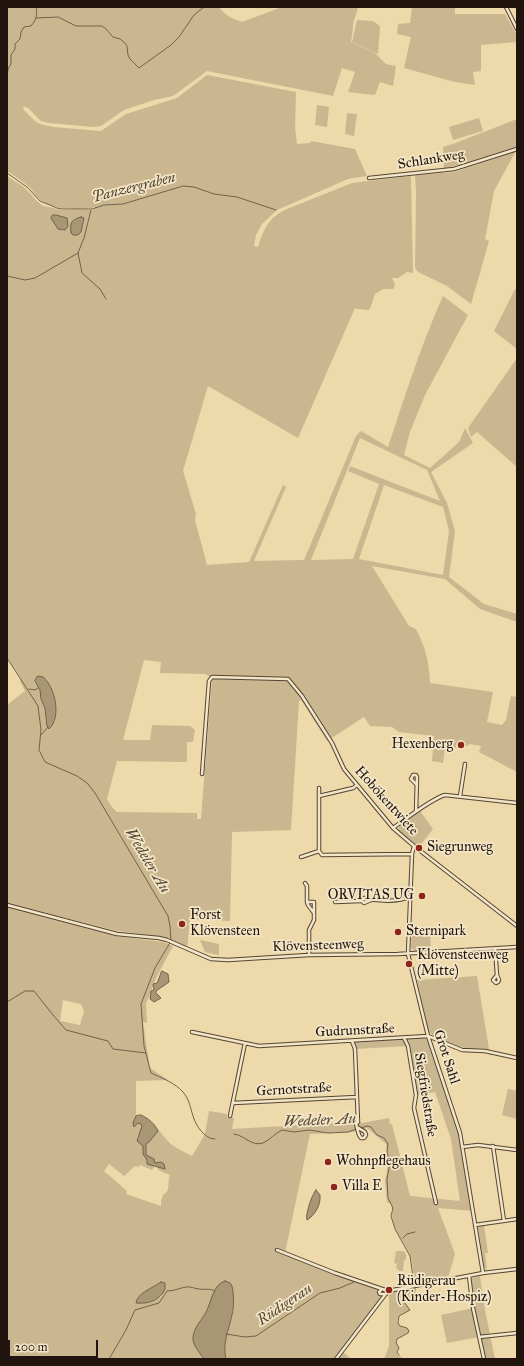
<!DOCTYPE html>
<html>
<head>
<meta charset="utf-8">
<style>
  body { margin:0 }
  #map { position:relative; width:524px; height:1366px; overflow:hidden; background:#edd9a9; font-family:"IM FELL Great Primer",serif }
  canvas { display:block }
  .frame { position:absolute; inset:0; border:8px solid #21130e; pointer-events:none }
  .scale { position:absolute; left:8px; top:1340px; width:90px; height:18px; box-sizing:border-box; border:2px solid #21130e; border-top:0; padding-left:5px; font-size:12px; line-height:14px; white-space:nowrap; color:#21130e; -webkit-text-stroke:3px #f3e6c7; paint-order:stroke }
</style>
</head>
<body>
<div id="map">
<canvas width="524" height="1366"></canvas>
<div class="frame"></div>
<div class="scale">200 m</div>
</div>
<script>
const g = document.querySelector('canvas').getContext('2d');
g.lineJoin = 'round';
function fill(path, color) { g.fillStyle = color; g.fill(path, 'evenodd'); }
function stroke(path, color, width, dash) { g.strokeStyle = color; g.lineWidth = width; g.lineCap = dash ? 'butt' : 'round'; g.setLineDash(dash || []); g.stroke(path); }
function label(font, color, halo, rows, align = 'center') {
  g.font = font + ' "IM FELL Great Primer",serif'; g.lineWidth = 3.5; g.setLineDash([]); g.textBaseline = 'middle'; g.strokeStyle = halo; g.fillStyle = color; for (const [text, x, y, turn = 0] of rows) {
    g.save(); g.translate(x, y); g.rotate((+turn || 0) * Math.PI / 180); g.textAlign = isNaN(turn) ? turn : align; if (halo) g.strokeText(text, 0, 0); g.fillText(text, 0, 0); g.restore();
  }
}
fill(new Path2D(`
  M7,7H219C225,15 232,19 242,22L282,7H358C357,13 354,18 353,24C353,30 352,36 351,42L375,53L386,64L396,66L393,86L380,82L375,95L348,92L355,72L342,68L333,96L207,71L173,96L154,100L124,110L101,126L93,127L49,123L41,121L28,108L23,106L24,110L35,121L40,124L53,127L101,131L126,114L177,98L207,75L296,92L295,128L297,144L310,143L311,141L355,149L367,176L348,179L277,210L262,224L256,235L254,246L258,247C264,228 269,217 287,209L352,183L411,176L413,273L407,272L398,278H392L395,285L393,289H383L375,294L370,309L368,310L357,309L355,308L298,438L208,386L183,471L196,514L195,520L207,565L249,562L283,485L286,487L254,561L304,560L356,436L361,431L388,447C405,396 421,345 443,296L468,315L425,395L410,432L404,455L430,468L459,442L465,428L473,443L431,472L447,503L455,531L449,577L484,604L517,614V622L480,609L445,579L372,566L409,626L416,629C426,649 429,661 430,683L493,692L487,722L502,725L506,720L511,696L517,697V772L479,752L481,746L469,744L468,746L456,745V748L445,747L443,763L432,761L434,736L399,732L392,727L370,726L364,717L327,741L301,700L299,701L291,830L232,832L230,921L190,919L187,949L166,937L117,931L7,903V705L25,691L20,681L21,679L7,657V176L24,187L37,201L43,206L63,210H93L95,207C81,211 50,210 38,198C35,195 33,191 30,188C24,182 15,176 7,171V106L8,103L7,102ZM81,217L84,218L81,232L71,233V223L74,219ZM360,438L427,470L440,501L350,466L348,471L379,484L353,559L311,560ZM384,485L443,507L449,531L443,575L359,559ZM144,660L161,662L160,673L206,674L212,679L201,819H197V813L117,812L112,807L107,799L117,761L187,762V742H193L195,730L190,726L152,725L150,740H123Z
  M412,7H455V14H505L517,35V42L481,45V71L473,72L475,85L455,82L404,68L411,37L397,34L398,24L410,23Z
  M357,20L373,21L380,26L378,54L352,42Z
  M317,105L329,107L327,127L315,125Z
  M347,113L357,114L354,136L345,134Z
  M479,118L483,131L453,140L449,127Z
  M517,119V147L444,169L443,147L453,144Z
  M516,151L494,191L485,239L489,241L471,304L447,286L418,272L415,268L416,193L415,175L455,172Z
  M515,289L517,290V349L494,331Z
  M517,358V467L477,432L471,437L468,428Z
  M420,811L433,829L419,847L400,832L398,830L400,825Z
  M7,907L116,936L163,942L173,946L157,976L146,1004L147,1023L143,1022L150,1068L168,1080L136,1081V1116C151,1114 161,1136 172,1145C178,1149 186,1153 192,1156L205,1134L209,1111L227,1114V1117L234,1118L232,1129L354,1122H360L362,1123L389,1118L390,1125L392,1124L410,1196L460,1201L451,1139L435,1092L416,1095L408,1046L355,1049L352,1041L428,1036L460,1133L473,1211L438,1208L455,1254L447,1281L415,1288L414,1298H403V1300L410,1310L399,1316L397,1321L400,1326L407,1328L409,1330L408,1333L401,1336L396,1341L399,1348L397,1350V1354L404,1359H384L389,1346V1292L342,1351L351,1359H226C222,1342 230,1328 233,1312C234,1303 232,1294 232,1286L228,1282L211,1301L205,1314L194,1332V1345L204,1359H7ZM63,1000L81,1004L84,1011L80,1025L60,1021ZM367,1128L386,1144L388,1164L385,1181L387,1203H390C394,1209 391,1215 393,1222C395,1233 404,1242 409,1253C413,1262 414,1276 414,1287L389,1290L285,1253L310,1134L355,1132ZM109,1164L124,1176L135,1166L139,1167L140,1165L152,1170L155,1166L158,1168V1170L170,1175C167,1183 171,1191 163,1195L161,1201V1206L126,1194L127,1191L104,1171ZM161,1282L165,1283C164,1286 165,1290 163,1293C160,1303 144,1303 136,1303V1300C142,1291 153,1288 161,1282Z
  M412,928L417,929L418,932H430L431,950L415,951L411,948Z
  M200,940L219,944V955L205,952Z
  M477,976L489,1049L464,1048L433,1036L428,1030L417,980Z
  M508,1089L517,1091V1119L502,1115Z
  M484,1225L488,1253H485L487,1270L484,1267L478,1228L480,1226Z
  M396,1251H404L406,1255V1259L404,1261L403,1271H400L396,1268L397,1264L394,1263Z
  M480,1276L485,1310L495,1359H484L479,1337L447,1343L441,1315L473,1308L470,1279Z`), '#cab78f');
const water = new Path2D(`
  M53,215H56L67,218L68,226L65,230L58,229L51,218Z
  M81,217L84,218L81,232L78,235H73L71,233C70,222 71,220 81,217Z
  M38,676L43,677C55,687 62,717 49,729L47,726L45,708L41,699L40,690L35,681Z
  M162,971L168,974L169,982L156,991V993L161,998L154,1002L150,999L151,991L154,990L153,984L157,983Z
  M141,1115C148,1118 155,1124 158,1131L149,1142L146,1144V1155L154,1159L155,1163L161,1162L164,1164L165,1169L147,1164V1160L143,1154V1146L137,1141L142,1126L141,1124L138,1123L134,1127L133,1123L136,1116Z
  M316,1190L320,1195C321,1205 315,1215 307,1220C305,1215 312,1194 316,1190Z
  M225,1281L230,1283L232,1286C234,1295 234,1306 232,1315C229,1330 222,1343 226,1359H204C200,1353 192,1345 193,1337C194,1327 202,1320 206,1312C211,1303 213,1284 225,1281Z
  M161,1282L165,1283V1289C160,1301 148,1304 136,1303C137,1293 153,1288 161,1282Z`);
fill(water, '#a89674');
stroke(water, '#72624b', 1);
stroke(new Path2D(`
  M36,18L58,17L76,26H102L106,29L113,37L120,39L124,42L127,46L128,55L130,59L139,68L171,45L179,37L194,15L204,7
  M7,80L8,69L11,64V55L15,49V44L20,39L21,32L24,27L31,26C36,20 38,15 36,7
  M7,173L27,187L40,201L57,208L63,209H92L104,205L123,204L183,186L194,187L214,194L237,197L276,210
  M78,253L82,273L100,289L106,299
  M7,276L25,280L35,278L78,253L84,238L91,210
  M7,658L38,706L41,730L39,750L45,762L77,776L87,783L95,793L168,916L170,926L171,941L155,968L141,1004L144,1046L151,1073C162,1078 175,1083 183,1092C194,1105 189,1120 204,1134C208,1137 210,1139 215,1139
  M29,689L35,690L38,688
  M41,735L48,727
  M7,1002L25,991H34L53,1015
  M53,1015L66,1030L108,1041L113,1049L146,1053
  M361,1128L367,1126L371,1127L377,1135L384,1138L388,1144L387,1152L390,1163L387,1179L388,1198L393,1208L391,1216L395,1229L410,1256L414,1284
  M234,1134C244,1135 252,1147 263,1143C270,1140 275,1133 282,1130L294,1132L309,1130L328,1133L348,1132L356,1129
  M403,1238L407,1234L415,1232
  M226,1334L245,1337L256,1336L320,1293L340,1288L354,1282
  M399,1355L397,1352L399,1348L396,1343L397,1339L408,1333L409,1331L407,1328L400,1326L398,1323L399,1316L410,1310L402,1299L404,1297L408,1299L414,1298L415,1289
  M109,1359L126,1330L135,1310L159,1303L167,1291C174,1291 180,1288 186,1287C191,1286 195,1289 199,1289C206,1290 210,1288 215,1291`), '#72624b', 1);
const street = new Path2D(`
  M506,7L517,29
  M369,178L454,169L517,149
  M202,774L209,681L212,677L288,679L302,696L332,743L344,769L393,828L414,846L517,926
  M357,785L353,788L319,796V851L322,855L412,854
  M319,796V788
  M460,796L465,764
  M416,811L417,777L416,775H413L411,779L417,785
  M393,828C406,819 431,799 445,795L517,803
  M414,846L412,854L408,954L428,1036L460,1133L483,1273
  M301,857L319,851
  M305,883L307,886V902
  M371,900L364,903L361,900L364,898C377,901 398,903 411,896
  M307,902H314V913L308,905Z
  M335,902L361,901
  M7,905L117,934L159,938L167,940L211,959L228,960L309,955L398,954L517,947
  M495,948L497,975L499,980L498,982L496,983L493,980L497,975
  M309,955V930L314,920V913
  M192,1032L259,1046L428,1036L462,1050L485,1051L517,1058
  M404,1038L408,1046L416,1095L414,1108L436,1203
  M352,1041L355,1049L358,1122L356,1124L359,1135L361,1138H364L366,1135L365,1132L357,1127
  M233,1103L357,1097
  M230,1116L245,1043
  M493,1146L504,1221
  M462,1147L478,1145L517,1150
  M475,1225L517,1219
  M277,1250L335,1273L388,1291L483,1273L517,1269
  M469,1276L473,1308L484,1359
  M382,1289L379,1292L380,1294H386
  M479,1337L517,1333
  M336,1359L388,1291`);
stroke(street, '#544435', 4.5);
stroke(street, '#f3e6c7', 2.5);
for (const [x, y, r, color] of [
  [461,745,4,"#8f2418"],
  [419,848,4,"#8f2418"],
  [422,896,4,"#8f2418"],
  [182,924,4,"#8f2418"],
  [398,932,4,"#8f2418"],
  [409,964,4,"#8f2418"],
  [328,1162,4,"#8f2418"],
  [334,1187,4,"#8f2418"],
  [389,1290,4,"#8f2418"]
]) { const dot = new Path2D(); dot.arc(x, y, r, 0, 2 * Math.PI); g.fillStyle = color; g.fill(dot); stroke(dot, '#f3e6c7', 1.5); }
label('14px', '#21130e', '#f3e6c7', [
  ["Schlankweg",431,160,-9],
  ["Hobökentwiete",386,801,48],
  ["Klövensteenweg",318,946,-2],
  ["Gudrunstraße",355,1031,-3],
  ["Grot Sahl",446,1057,72],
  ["Gernotstraße",294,1090,-3],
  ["Siegfriedstraße",425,1095,81]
]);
label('14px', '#21130e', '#f3e6c7', [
  ["Hexenberg",453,745,"right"],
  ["Siegrunweg",427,848],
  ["ORVITAS UG",414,896,"right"],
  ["Forst",190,916],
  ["Klövensteen",190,932],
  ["Sternipark",406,932],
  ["Klövensteenweg",417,956],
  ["(Mitte)",417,972],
  ["Wohnpflegehaus",336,1162],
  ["Villa E",342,1187],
  ["Rüdigerau",397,1282],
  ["(Kinder-Hospiz)",397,1298]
], 'left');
label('italic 15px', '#574737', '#f3e6c7', [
  ["Panzergraben",134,188,-14],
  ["Wedeler Au",147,861,59],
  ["Wedeler Au",320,1121,-3],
  ["Rüdigerau",285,1305,-34]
]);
</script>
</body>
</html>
